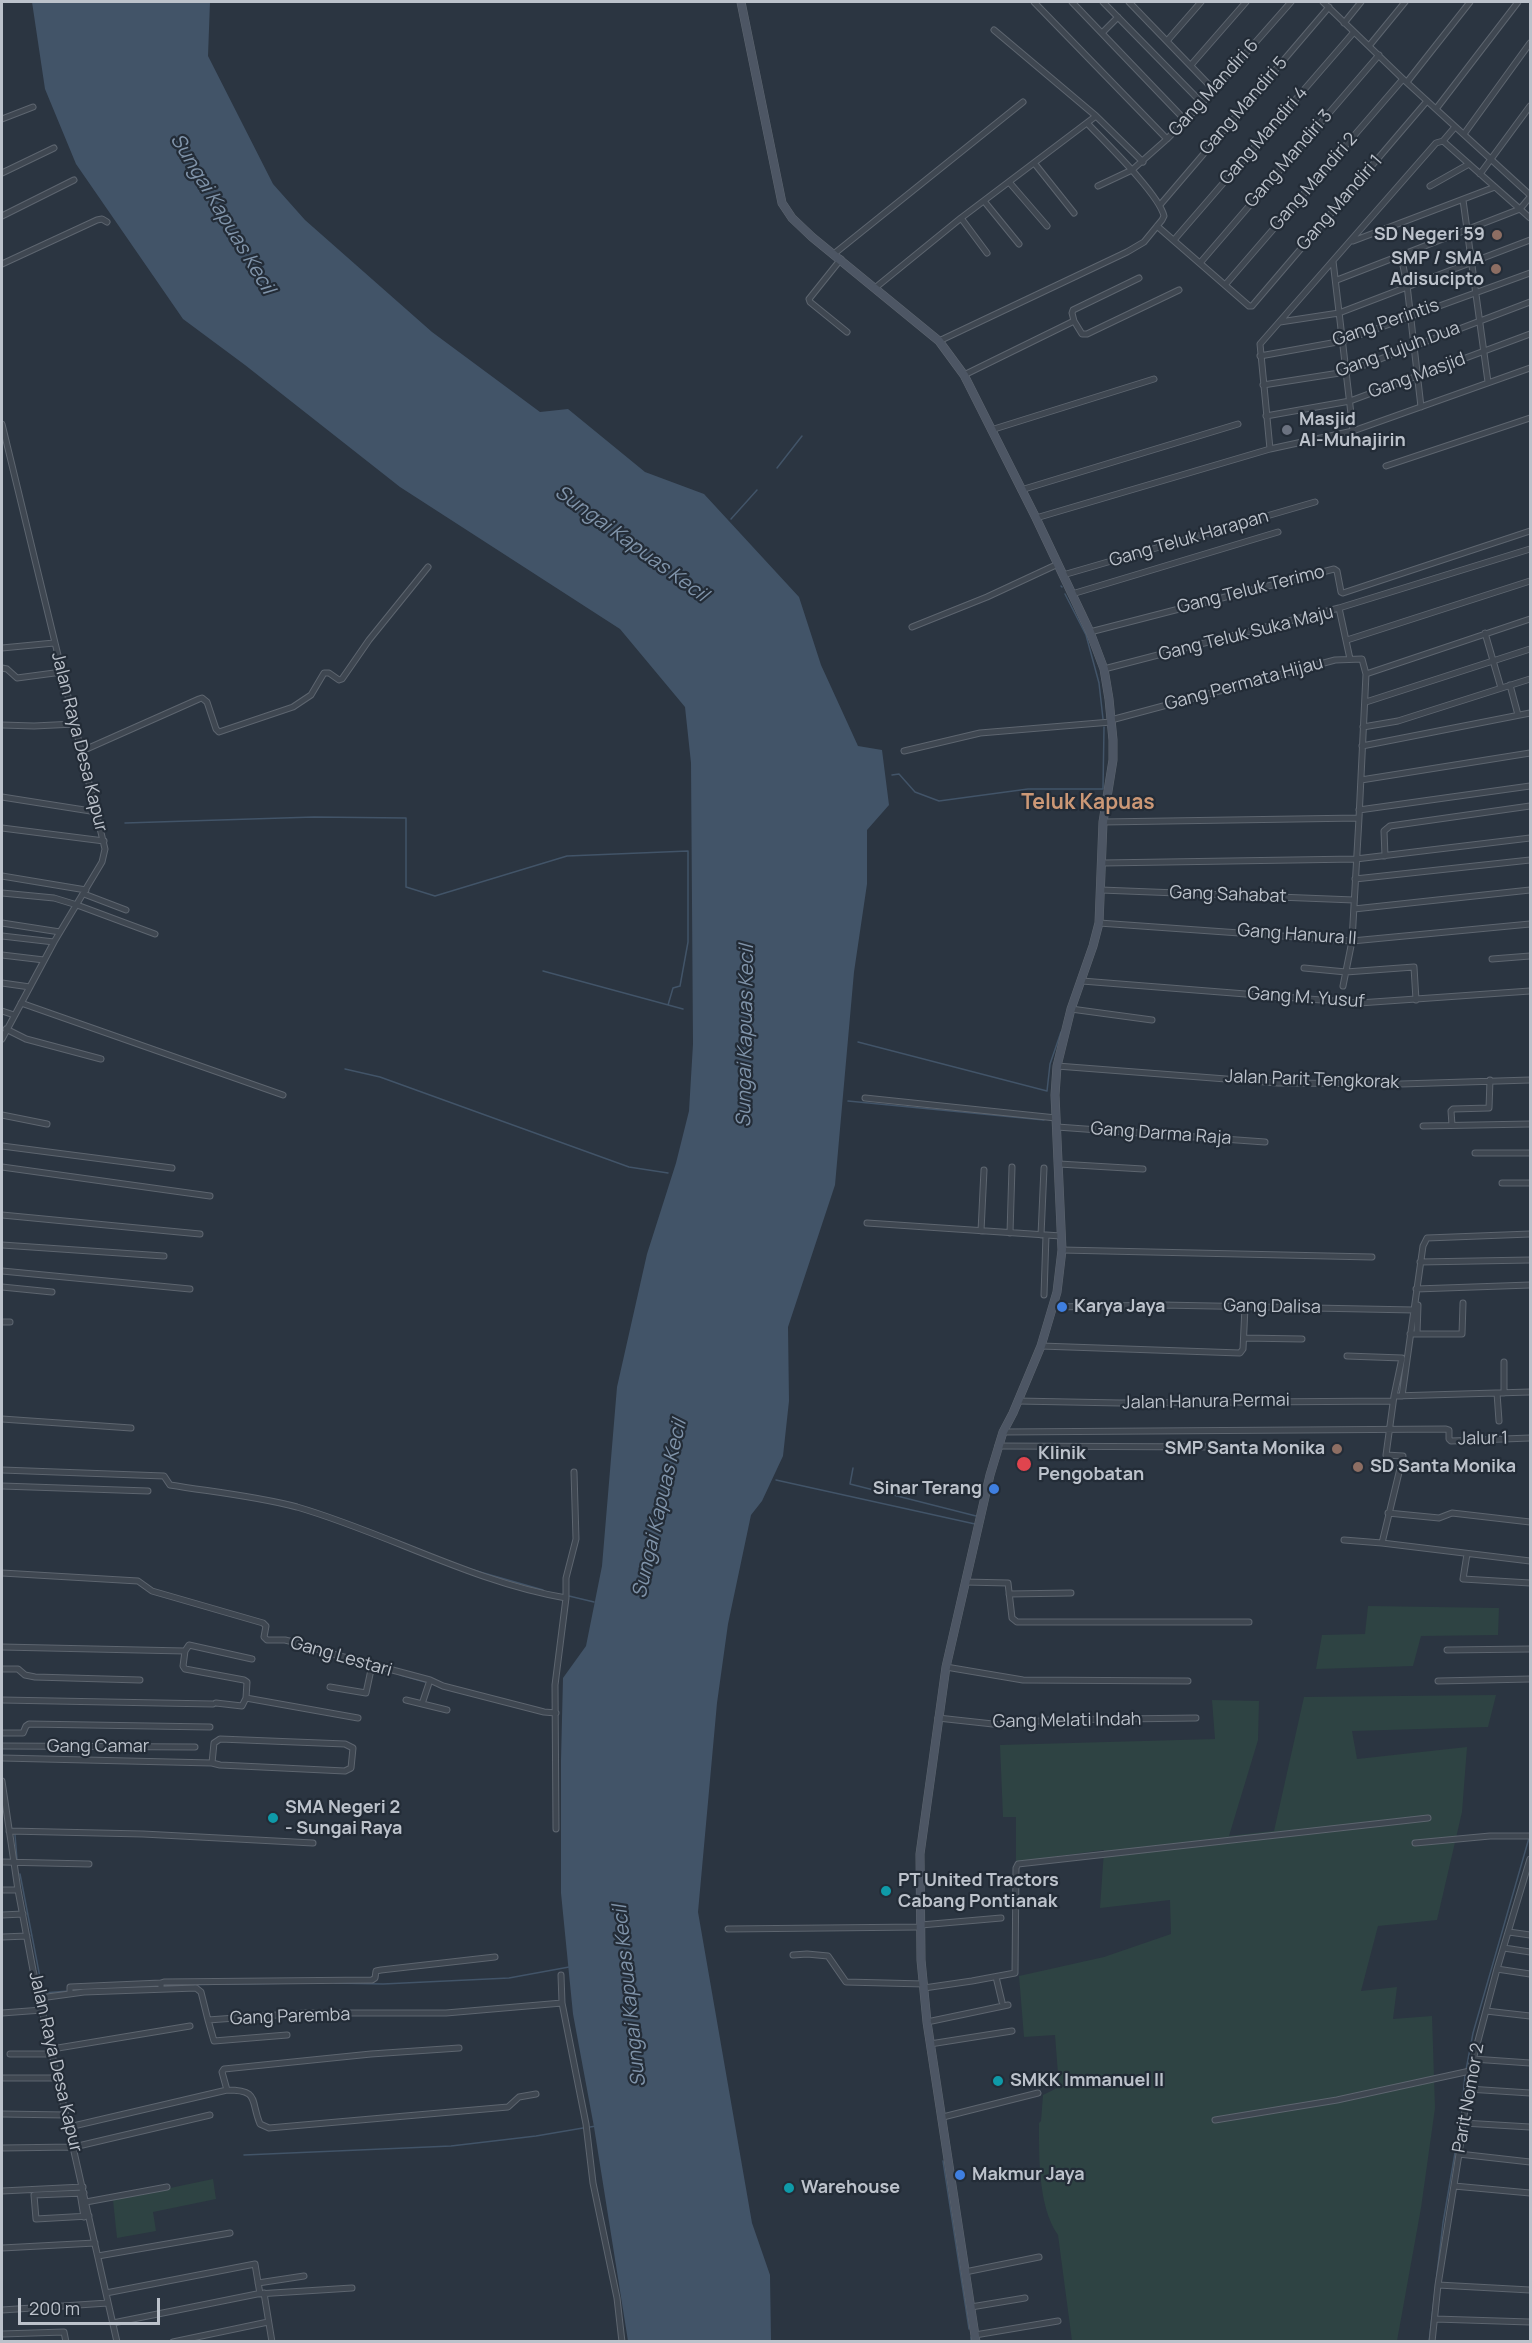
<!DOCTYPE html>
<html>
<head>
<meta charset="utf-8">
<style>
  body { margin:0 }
  #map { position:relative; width:1532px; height:2343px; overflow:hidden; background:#2b3541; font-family:Manrope,sans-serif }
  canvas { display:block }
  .frame { position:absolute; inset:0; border:3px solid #bcc2cb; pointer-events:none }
  .scale { position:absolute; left:18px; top:2298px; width:142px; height:27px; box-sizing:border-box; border:3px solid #bcc2cb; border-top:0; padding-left:8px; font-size:18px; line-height:21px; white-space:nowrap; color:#bcc2cb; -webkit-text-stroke:4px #232c37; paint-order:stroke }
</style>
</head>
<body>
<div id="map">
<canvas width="1532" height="2343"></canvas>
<div class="frame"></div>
<div class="scale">200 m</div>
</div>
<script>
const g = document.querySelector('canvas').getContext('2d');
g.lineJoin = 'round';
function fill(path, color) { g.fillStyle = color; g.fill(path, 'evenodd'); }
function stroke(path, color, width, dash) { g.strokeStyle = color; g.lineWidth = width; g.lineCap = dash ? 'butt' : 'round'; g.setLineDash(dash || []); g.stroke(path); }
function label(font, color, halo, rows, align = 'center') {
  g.font = font + ' Manrope,sans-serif'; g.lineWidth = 4.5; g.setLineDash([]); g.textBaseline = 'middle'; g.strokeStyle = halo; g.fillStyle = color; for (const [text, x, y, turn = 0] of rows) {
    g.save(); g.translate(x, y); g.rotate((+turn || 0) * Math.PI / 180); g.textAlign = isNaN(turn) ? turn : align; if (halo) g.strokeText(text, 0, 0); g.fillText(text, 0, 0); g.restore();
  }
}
fill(new Path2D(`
  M1368,1606L1499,1608L1498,1635L1421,1636L1413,1666L1316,1669L1322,1635L1365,1634Z
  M1496,1695L1488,1727L1352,1731L1357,1759L1467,1747L1462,1812L1437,1920L1378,1926L1361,1991L1397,1987L1393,2019L1432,2016L1435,2108L1421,2208L1397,2341H1072L1058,2235C1038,2207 1039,2156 1039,2123L1041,2121L1043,2095L1059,2087L1055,2035L1024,2037L1019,1976L1104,1957L1171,1934L1170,1900L1100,1908L1104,1850L1016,1862V1817H1003L1000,1745L1215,1739L1212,1700L1259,1701L1258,1740L1229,1836L1274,1831L1304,1697Z
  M213,2179L216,2199L153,2212L156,2231L117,2238L113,2200Z`), '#2e4343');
fill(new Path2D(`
  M32,2H210L208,56L273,184L305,220L432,332L540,412L568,409L645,472L704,494L799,597L821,665L858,746L882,750L889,805L867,830V884L854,972L835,1185L788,1327L789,1401L783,1456L762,1501L751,1515L728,1624L717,1703L698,1912L752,2223L770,2275L771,2341H628L594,2127L573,2014L561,1893V1760L563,1678L586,1646L602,1566L617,1387L647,1254L676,1163L689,1111L693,1044L691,763L685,707L620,629L400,487L245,365L183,319L76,164L45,89Z`), '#425468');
stroke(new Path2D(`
  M777,468L802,436
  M731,519L757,490
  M1061,586L1062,587
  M1065,594L1086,635L1099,683L1103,719
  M892,775L899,774L915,792L939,801L1028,789H1103L1104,727
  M125,823L314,817L406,818V887L435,896L567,856L688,851V942L680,986L673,988L668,1005
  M543,971L683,1009
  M858,1042L1047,1091L1050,1064L1061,1032
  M345,1069L380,1077L629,1167L668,1173
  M848,1101L1044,1120
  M853,1468L850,1484L976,1516
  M776,1480L975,1524
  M980,1498L983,1486
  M473,1570L543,1590
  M569,1596L594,1602
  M400,1675L425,1682
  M15,1835L17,1860
  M20,1874L43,1993L69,1991
  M335,1983L383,1984L509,1978L569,1967
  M165,1985L303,1983
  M94,1989L110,1988
  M1466,2070L1473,2033L1529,1838
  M590,2127L596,2126
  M244,2155L451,2146L536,2136L583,2128
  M943,2161L969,2329
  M971,2337V2342
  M1429,2342L1443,2223L1461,2118L1465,2075`), '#425468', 1.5);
const street = new Path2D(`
  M1034,2L1167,139
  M1072,2L1185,120
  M1103,2L1202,103
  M1129,2L1214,90
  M1323,2L1403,79L1530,195
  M1344,23L1361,2
  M994,30L1096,116L1143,162
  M1102,33L1118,17
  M1167,41L1201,2
  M1369,46L1405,2
  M1191,65L1246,2
  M1407,82L1470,2
  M1436,109L1518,2
  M2,119L33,107
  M1464,134L1530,43
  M1443,141L1530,218
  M1035,164L1074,213
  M2,173L54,148
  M1480,174L1530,106
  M1009,182L1047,226
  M1098,186L1132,170L1167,139L1202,103L1291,2
  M1430,186L1469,164
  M1463,200L1488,382
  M984,201L1019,244
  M1160,205L1329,7
  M2,216L74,180
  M961,218L987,253
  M1157,226L1249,306H1252L1427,101
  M1174,240L1354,32
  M1353,241L1495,187
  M835,253L1023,102
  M1401,256L1407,285L1421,407
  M841,259L809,299L810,302L847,332
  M1333,261L1353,431
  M1200,263L1379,55
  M2,264L97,220L102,219L107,222
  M1337,280L1520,209L1530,197
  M1225,285L1403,79
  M875,288L961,218L1096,116
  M1074,321L1082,334H1087L1179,290
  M1280,322L1339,313L1530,240
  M939,341L1127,252L1144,242L1162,220L1164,216C1159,194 1105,142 1087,123
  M1260,356L1343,341L1530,273
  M964,375L1074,321L1072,313L1073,310L1139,278
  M1263,385L1346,372L1530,302
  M1266,416L1350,401L1530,334
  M2,424L105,849L102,862L54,942L2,1039
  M991,430L1154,379
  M1270,449L1260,344L1436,143L1443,141L1455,127
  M1386,466L1530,418
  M1021,490L1238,424
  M1036,518L1270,449L1353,431L1530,368
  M1063,575L1315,502
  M1072,594L1278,532
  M1339,608L1530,549
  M912,627L987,597L1058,564
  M1090,632L1334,569L1337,571L1341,592L1343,593L1530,531
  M1485,633L1501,688
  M1347,640L1530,581
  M2,648L54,643
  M2,668L7,669L17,678L62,672
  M1104,669L1339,608L1350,659
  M1510,685L1518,715
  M1366,702L1530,649
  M1111,720L1335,660L1362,659L1366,674
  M2,725L34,726L75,724
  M1363,727L1398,721L1530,679
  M1362,746L1530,713
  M82,751L199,699L202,698L207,702L216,729L219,732L293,707L311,695L324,673H329L339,680L342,679L369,640L428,567
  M904,751L980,733L1111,722
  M1361,780L1530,753
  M2,797L97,812
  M1359,810L1530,786
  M1103,822L1359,818L1366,674L1530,619
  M2,828L104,841
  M1385,856L1384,831L1390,826L1530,806
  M1103,863L1356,859L1530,838
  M2,876L86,890
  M1355,879L1530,860
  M1101,890L1354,900
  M2,893L54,898L77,905L155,934
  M84,894L126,910
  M1354,909L1530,890
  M2,923L60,932
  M1099,923L1352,941L1530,924
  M2,936L54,942
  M2,955L44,960
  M1492,959L1530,956
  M1304,968L1346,972L1414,967L1416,1000
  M1082,981L1359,1003L1530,991
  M2,983L30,987
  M1343,986L1352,941L1359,818
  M21,1003L283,1095
  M1071,1009L1152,1020
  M2,1011L14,1015
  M6,1029L26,1039L101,1059
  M1057,1066L1278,1083L1401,1084L1530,1080
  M865,1098L1056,1118
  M2,1115L47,1124
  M1452,1125L1451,1111L1453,1109L1489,1108L1490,1080
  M1423,1126L1530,1124
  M1057,1127L1265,1142
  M2,1146L172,1168
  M1475,1153H1530
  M1059,1164L1143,1169
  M2,1167L210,1196
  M1502,1183H1530
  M2,1215L200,1234
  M867,1223L1061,1236
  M981,1231L984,1170
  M1010,1233L1012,1167
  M1041,1235L1044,1168
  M2,1245L164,1256
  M1062,1250L1372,1257
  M1420,1262L1530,1260
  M2,1271L190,1289
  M2,1287L52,1292
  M1416,1289L1530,1285
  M1044,1295L1046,1235
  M1054,1307L1162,1305L1414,1310L1423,1246L1427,1238L1530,1234
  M2,1322H10
  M1410,1334H1462L1463,1303
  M1417,1334L1418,1305
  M1244,1338L1302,1339
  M1041,1346L1240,1353L1243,1349L1245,1307
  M1347,1356L1402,1358L1394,1396L1530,1392
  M1504,1362V1393
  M1497,1393L1499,1421
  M1394,1396L1386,1455L1403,1456L1382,1543L1530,1561
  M1402,1396L1414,1310
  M1018,1401L1120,1403L1393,1401
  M2,1419L131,1428
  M1003,1432L1446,1429L1449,1430V1439L1451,1441L1530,1438
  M998,1446L1221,1447
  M2,1470L164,1476L170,1485C213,1492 255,1496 297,1507C387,1533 472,1582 566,1598L555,1685L556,1829
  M2,1486L148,1491
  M1388,1513L1439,1518L1452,1513L1530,1522
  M1344,1540L1382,1543
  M1467,1554L1463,1579L1530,1583
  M2,1573L138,1581L152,1591L263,1623L266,1626L264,1637L267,1640H285L302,1644L325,1652L430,1680L443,1686L544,1712L556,1713
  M965,1582L1008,1583L1012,1618L1017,1622H1249
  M1009,1594L1071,1593
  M566,1598V1578L576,1539L574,1472
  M2,1647L185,1651L189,1645L252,1659
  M1447,1650L1530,1649
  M185,1651L183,1666L185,1669L244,1680L247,1682L246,1698L242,1706L216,1703
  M946,1667L1023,1680L1188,1681
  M2,1669H18L25,1675L35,1677L140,1680
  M1438,1681L1530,1679
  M330,1687L366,1693L372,1665
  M246,1698L358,1718
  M2,1700L213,1704
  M406,1700L447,1710
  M422,1704L430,1680
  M938,1718L1002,1725L1049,1720L1196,1718
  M2,1733H23L26,1726L29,1724L210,1727
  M2,1746L195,1747
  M2,1758L212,1763L220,1765L345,1771L351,1768L353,1748L345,1744L220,1739L214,1743L212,1763
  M2,1781L18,1890L33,1970L117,2342
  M9,1831L143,1834L313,1843
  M1415,1843L1490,1836H1530
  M2,1862L89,1864
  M2,1890H18
  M2,1915L23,1914
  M921,1925L1001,1918
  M728,1929L920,1927
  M1509,1932L1530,1935
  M2,1937L27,1936
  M1504,1948L1530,1952
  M793,1955L807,1954L828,1956L846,1982L924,1984
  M1497,1969L1530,1974
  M561,1975L562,2003L586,2124L593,2183L617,2298L622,2342
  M996,1977L1002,2002
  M924,1988L972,1981L1015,1973L1016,1868L1018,1864L1428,1818
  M161,1989V1983L164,1982L372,1980L375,1978L376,1971L381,1970L495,1957
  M70,1994V1987L161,1983
  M40,1998L84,1992L196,1988L201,1992L208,2020L305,2013H446L562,2003
  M1486,2011L1530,2016
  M2,2013L42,2010
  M208,2020L214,2041L287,2035
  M927,2022L1008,2005
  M930,2044L1012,2031
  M52,2049L190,2026
  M10,2054H54
  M1473,2059L1530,2063
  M2,2078H58
  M1468,2089L1530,2093
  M227,2090L222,2072L224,2069L371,2054L459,2048
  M2,2114L66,2115
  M943,2117L1038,2093
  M1215,2120L1337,2100L1470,2071
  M1463,2123L1530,2127
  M69,2127L227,2090C260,2090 250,2100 260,2124L269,2128L508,2107L519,2097L536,2094
  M2,2148L74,2147L210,2115
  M1459,2154L1530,2162
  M1454,2186L1530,2193
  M2,2191L83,2187
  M80,2193L84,2217
  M84,2193L34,2195L36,2219L89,2216
  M86,2202L167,2187
  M2,2248L95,2243
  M98,2256L230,2233
  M965,2272L1039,2257
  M258,2283L304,2276
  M1438,2285L1530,2290
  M106,2293L255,2264L260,2294
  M264,2293L272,2342
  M971,2307L1025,2298
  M2,2310L108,2303
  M1435,2319L1530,2322
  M113,2323L257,2294L352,2288
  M2,2334L64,2332L66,2342
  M975,2335L1058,2321
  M173,2342L268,2322
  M1432,2342L1438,2285L1459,2154L1470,2071L1497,1969L1530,1859`);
const secondary = new Path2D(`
  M741,2L782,203L792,218L812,237L939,341L964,375L1036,518L1090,632L1104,669L1109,699L1113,740V760L1103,822L1099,923L1093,946L1071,1009L1057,1066L1055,1095L1062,1250L1057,1292L1041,1346L1013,1413L1003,1432L990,1475L946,1667L920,1854L921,1960L927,2022L976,2342`);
stroke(street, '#5d656f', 7);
stroke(secondary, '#5d656f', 9);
stroke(street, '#3f4751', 5);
stroke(secondary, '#4d5664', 8);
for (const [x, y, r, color] of [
  [1497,235,6,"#8d6e63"],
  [1496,269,6,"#8d6e63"],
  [1287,430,6,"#6b7280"],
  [1062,1307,6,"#3f7fe0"],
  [1337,1449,6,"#8d6e63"],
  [1024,1464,8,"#e0444e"],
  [1358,1467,6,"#8d6e63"],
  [994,1489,6,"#3f7fe0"],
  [273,1818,6,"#0f9aa8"],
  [886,1891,6,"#0f9aa8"],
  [998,2081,6,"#0f9aa8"],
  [960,2175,6,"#3f7fe0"],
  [789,2188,6,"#0f9aa8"]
]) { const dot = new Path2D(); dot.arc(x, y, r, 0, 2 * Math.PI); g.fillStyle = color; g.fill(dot); stroke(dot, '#232c37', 2); }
label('18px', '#bcc2cb', '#232c37', [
  ["Gang Mandiri 6",1214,88,-48],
  ["Gang Mandiri 5",1244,106,-49],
  ["Gang Mandiri 4",1264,136,-49],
  ["Gang Mandiri 3",1289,159,-49],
  ["Gang Mandiri 2",1314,182,-49],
  ["Gang Mandiri 1",1340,203,-49],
  ["Gang Perintis",1386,323,-19],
  ["Gang Tujuh Dua",1398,350,-20],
  ["Gang Masjid",1417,376,-20],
  ["Gang Teluk Harapan",1189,539,-16],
  ["Gang Teluk Terimo",1251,590,-14],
  ["Gang Teluk Suka Maju",1246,634,-14],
  ["Gang Permata Hijau",1244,684,-15],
  ["Jalan Raya Desa Kapur",79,742,76],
  ["Gang Sahabat",1228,895,2],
  ["Gang Hanura II",1297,935,4],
  ["Gang M. Yusuf",1306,998,4],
  ["Jalan Parit Tengkorak",1312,1080,2],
  ["Gang Darma Raja",1161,1134,4],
  ["Gang Dalisa",1272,1307,1],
  ["Jalan Hanura Permai",1206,1402,-1],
  ["Jalur 1",1483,1439,-1],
  ["Gang Lestari",341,1657,16],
  ["Gang Melati Indah",1067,1721,-1],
  ["Gang Camar",98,1747],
  ["Gang Paremba",290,2017,-2],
  ["Jalan Raya Desa Kapur",55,2062,77],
  ["Parit Nomor 2",1469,2098,-80]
]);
label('bold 18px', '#bcc2cb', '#232c37', [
  ["SD Negeri 59",1485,235,"right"],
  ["SMP / SMA",1484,259,"right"],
  ["Adisucipto",1484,280,"right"],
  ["Masjid",1299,420],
  ["Al-Muhajirin",1299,441],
  ["Karya Jaya",1074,1307],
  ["SMP Santa Monika",1325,1449,"right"],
  ["Klinik",1038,1454],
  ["Pengobatan",1038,1475],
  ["SD Santa Monika",1370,1467],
  ["Sinar Terang",982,1489,"right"],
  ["SMA Negeri 2",285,1808],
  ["- Sungai Raya",285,1829],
  ["PT United Tractors",898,1881],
  ["Cabang Pontianak",898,1902],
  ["SMKK Immanuel II",1010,2081],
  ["Makmur Jaya",972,2175],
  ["Warehouse",801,2188]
], 'left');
label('italic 20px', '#8094aa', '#232c37', [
  ["Sungai Kapuas Kecil",222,214,59],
  ["Sungai Kapuas Kecil",631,544,36],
  ["Sungai Kapuas Kecil",746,1036,-89],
  ["Sungai Kapuas Kecil",660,1509,-77],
  ["Sungai Kapuas Kecil",630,1996,-96]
]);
label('bold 21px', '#cc9876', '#232c37', [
  ["Teluk Kapuas",1088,803]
]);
</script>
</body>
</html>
